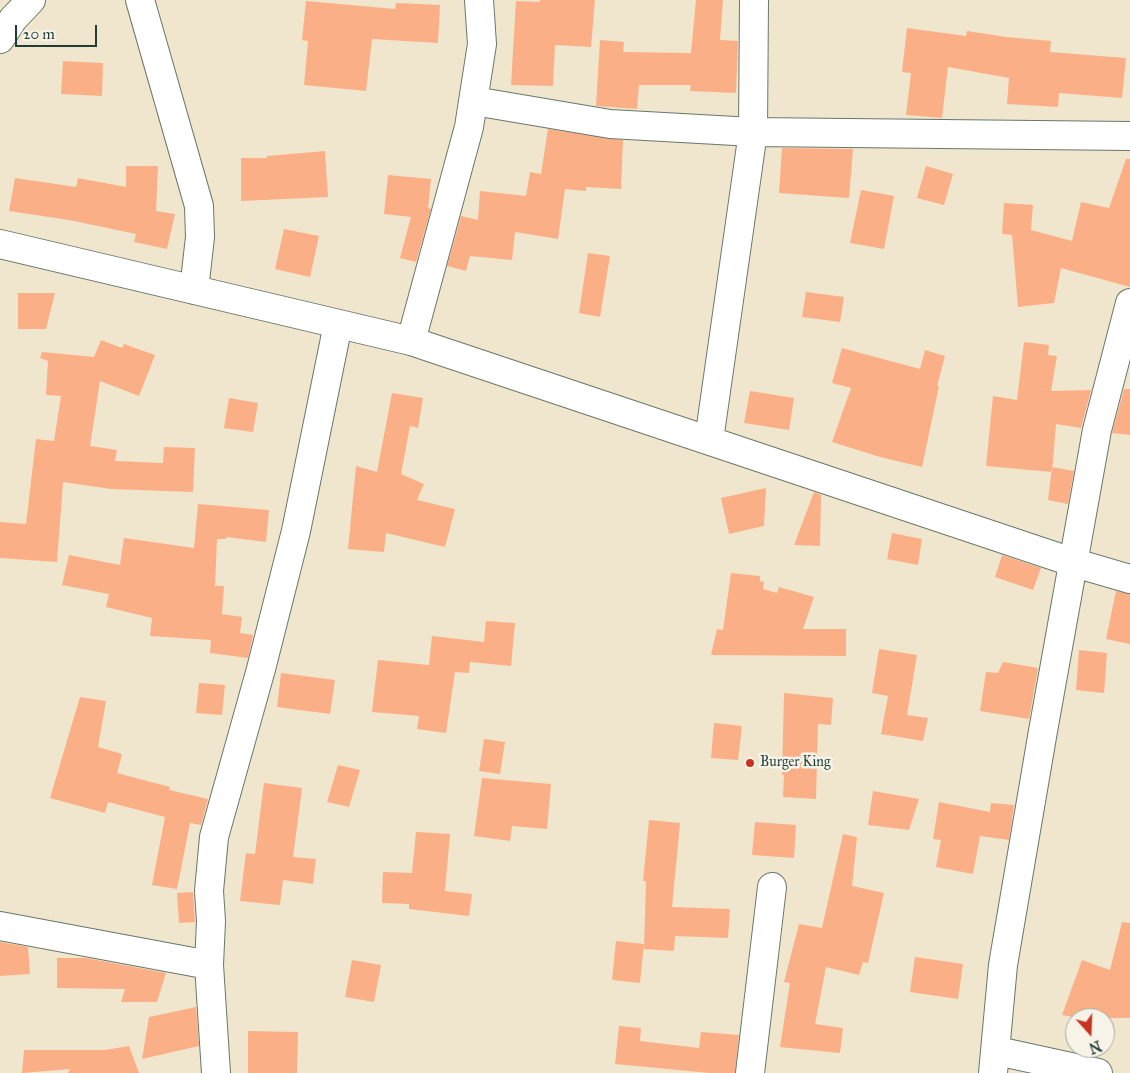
<!DOCTYPE html>
<html>
<head>
<meta charset="utf-8">
<style>
  body { margin:0 }
  #map { position:relative; width:1130px; height:1073px; overflow:hidden; background:#f0e6cd; font-family:"IM FELL Great Primer",serif }
  canvas { display:block }
  .north { position:absolute; left:1065px; top:1008px; width:50px; height:50px; box-sizing:border-box; background:#f7f3e8; border:1px solid #a1aaa0; border-radius:50%; rotate:160deg; font-size:14px; font-weight:700; line-height:20px; text-align:center; color:#1f3d34 }
  .north::after { content:''; display:block; margin:auto; width:18px; height:22px; background:#c8321e; clip-path:polygon(50% 0,100% 100%,50% 72%,0 100%) }
  .scale { position:absolute; left:15px; top:25px; width:82px; height:22px; box-sizing:border-box; border:2px solid #1f3d34; border-top:0; padding-left:6px; font-size:15px; line-height:18px; white-space:nowrap; color:#1f3d34; -webkit-text-stroke:4px #f7f3e8; paint-order:stroke }
</style>
</head>
<body>
<div id="map">
<canvas width="1130" height="1073"></canvas>
<div class="north">N</div>
<div class="scale">20 m</div>
</div>
<script>
const g = document.querySelector('canvas').getContext('2d');
g.lineJoin = 'round';
function fill(path, color) { g.fillStyle = color; g.fill(path, 'evenodd'); }
function stroke(path, color, width, dash) { g.strokeStyle = color; g.lineWidth = width; g.lineCap = dash ? 'butt' : 'round'; g.setLineDash(dash || []); g.stroke(path); }
function label(font, color, halo, rows, align = 'center') {
  g.font = font + ' "IM FELL Great Primer",serif'; g.lineWidth = 5; g.setLineDash([]); g.textBaseline = 'middle'; g.strokeStyle = halo; g.fillStyle = color; for (const [text, x, y, turn = 0] of rows) {
    g.save(); g.translate(x, y); g.rotate((+turn || 0) * Math.PI / 180); g.textAlign = isNaN(turn) ? turn : align; if (halo) g.strokeText(text, 0, 0); g.fillText(text, 0, 0); g.restore();
  }
}
fill(new Path2D(`
  M540,0H595L591,47L555,45L553,86L511,85L516,1L540,2Z
  M696,0H723L720,40L738,41L736,93L690,91L691,85H639L637,109L596,106L600,40L624,42L623,52L691,53Z
  M306,1L395,9L396,3L440,5L438,43L372,39L366,91L304,85L308,41L302,40Z
  M907,28L966,36L967,31L1006,37L1051,41L1050,52L1126,58L1122,98L1059,93L1058,107L1007,104L1009,78L948,67L942,118L906,115L911,73L902,72Z
  M63,61L103,63L102,96L61,94Z
  M548,129L623,140L621,189L586,187V191L565,189L558,239L515,232L512,260L470,256L466,271L447,266L461,216L478,220L480,191L526,196L530,172L541,174Z
  M782,148L853,149L849,198L779,193Z
  M325,151L328,197L241,201V158H267V156Z
  M1126,159H1130V287L1061,268L1054,303L1018,307L1012,235L1002,234L1004,203L1033,205L1031,230L1072,241L1081,202L1109,208Z
  M126,166H158L156,211L175,214L167,249L134,242L136,234L69,220L9,211L15,178L76,187L78,178L126,187Z
  M926,166L953,174L944,205L917,198Z
  M388,175L431,179L428,208L431,209L416,262L400,258L411,217L384,214Z
  M861,190L894,196L884,249L850,243Z
  M284,229L319,236L310,277L275,269Z
  M588,253L610,256L600,317L579,313Z
  M806,292L844,297L840,322L802,317Z
  M18,293H55L46,329H18Z
  M101,340L122,348L124,344L155,355L139,396L100,381L90,446L117,450L115,461L163,463L164,447L195,448L193,492L111,489L63,482L57,562L0,558V522L26,524L36,439L54,441L61,396L46,395L48,361L40,358L42,352L94,357Z
  M1024,342L1049,345L1048,355L1057,356L1051,391L1091,390L1081,428L1056,424L1052,472L986,466L993,396L1017,400Z
  M842,348L920,369L925,350L945,356L937,386H939L922,467L880,457L832,442L851,388L832,383Z
  M1124,389H1130V435L1112,433Z
  M750,391L794,398L789,430L744,423Z
  M392,393L423,398L418,428L410,426L401,474L424,484L417,500L455,509L445,547L386,533L384,552L348,549L356,466L377,472Z
  M229,398L258,403L253,432L224,428Z
  M1052,467L1074,471L1068,504L1048,500Z
  M766,488L764,526L729,534L721,498Z
  M814,492L821,495L820,546L794,545Z
  M198,504L269,510L266,542L226,537V539H217L215,586H224L222,614L242,617L240,633L253,635L248,658L210,653L211,640L150,636L152,618L106,607L109,594L62,585L69,555L120,565L124,538L194,548Z
  M892,533L922,539L918,565L887,559Z
  M1002,555L1041,568L1033,590L995,577Z
  M731,573L760,576V581L764,582L763,589L777,593L779,587L814,597L803,629H846V656L711,655L717,629L723,630Z
  M1116,591L1130,594V644L1106,639Z
  M486,621L515,623L511,666L470,662L469,673L455,672L446,733L417,729L419,716L372,712L378,660L429,665L432,636L484,642Z
  M879,649L917,655L907,715L928,718L923,741L881,734L888,696L872,693Z
  M1079,650L1107,653L1104,693L1076,690Z
  M1003,662L1038,668L1029,719L980,711L986,672L998,673Z
  M281,673L335,680L330,714L277,707Z
  M199,683L225,685L222,715L196,713Z
  M784,693L833,698L831,725L818,724L816,799L783,797L784,775H782Z
  M80,697L106,701L98,747L122,754L117,773L170,787L169,790L208,799L201,825L190,823L177,889L152,885L165,817L108,802L105,813L50,798Z
  M714,723L742,726L738,760L711,758Z
  M484,739L505,742L500,774L479,771Z
  M338,765L360,770L349,807L327,802Z
  M482,778L551,784L547,829L512,826L510,841L474,836Z
  M264,783L302,788L293,857L316,859L313,884L283,880L280,905L240,901L246,853L255,854Z
  M873,791L919,799L909,830L868,825Z
  M939,802L990,812L991,803L1014,805L1009,840L980,836L973,874L936,867L941,840L933,839Z
  M649,820L680,823L672,907L730,909L728,938L675,936L674,951L644,949L646,881H643Z
  M755,822L796,825L794,858L752,855Z
  M416,832L450,834L445,891L472,894L469,916L409,909V904L382,903L383,872L412,873Z
  M843,834L857,837L852,886L884,893L868,963L863,962L859,975L826,967L815,1024L843,1028L840,1053L780,1047L790,983L784,982L799,924L822,928Z
  M193,892L195,922L179,923L177,893Z
  M1122,922L1130,923V1018H1080L1062,1015L1082,960L1110,970Z
  M616,941L644,944L640,983L612,980Z
  M0,942L28,947L30,974L0,976Z
  M915,957L963,964L958,999L910,992Z
  M57,958H86L166,973L157,1002H121L125,989L57,988Z
  M352,960L381,965L374,1002L345,997Z
  M196,1007L199,1046L142,1059L149,1017Z
  M619,1026L641,1028L640,1041L699,1048L701,1032L739,1035L735,1073H710L615,1064Z
  M248,1031L298,1032L297,1073H248Z
  M129,1046L139,1073H68L70,1069L22,1073L24,1050H105Z`), '#fbaf87');
const street = new Path2D(`
  M140,0L199,206L200,237L194,290
  M0,39L13,19L31,0
  M474,101L610,124L753,132L1130,136
  M0,244L411,341L1075,563L1130,579
  M411,341L469,127L482,44L479,0
  M709,440L753,132L754,0
  M0,926L209,965
  M997,1051L1098,1073
  M216,1073L209,965L211,921L209,891L214,837L261,669L296,531L338,324
  M750,1073L772,887
  M993,1073L1003,965L1043,731L1097,430L1130,303`);
stroke(street, '#68786a', 30);
stroke(street, '#fff', 28);
for (const [x, y, r, color] of [
  [750,763,5,"#c8321e"]
]) { const dot = new Path2D(); dot.arc(x, y, r, 0, 2 * Math.PI); g.fillStyle = color; g.fill(dot); stroke(dot, '#f7f3e8', 2); }
label('14px', '#1f3d34', '#f7f3e8', [
  ["Burger King",760,763]
], 'left');
</script>
</body>
</html>
